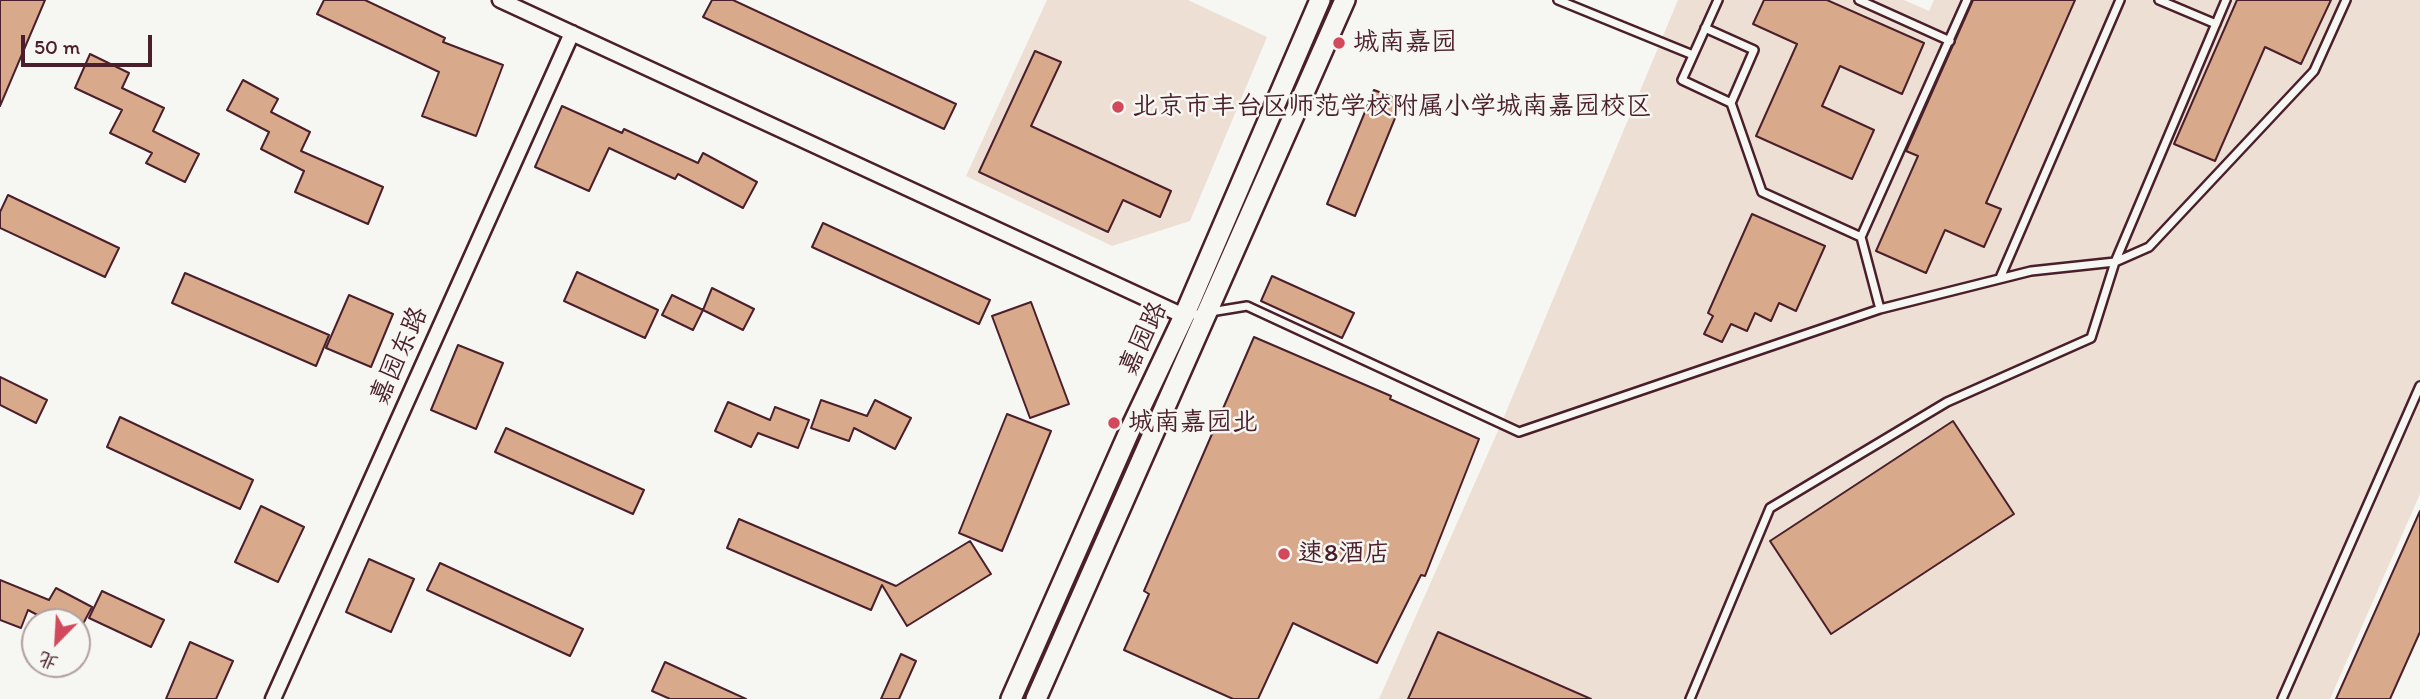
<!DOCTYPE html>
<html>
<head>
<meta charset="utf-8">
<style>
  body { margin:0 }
  #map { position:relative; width:2420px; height:699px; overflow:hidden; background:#f6f6f2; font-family:Itim,"LXGW WenKai TC",sans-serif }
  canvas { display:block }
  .north { position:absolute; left:21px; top:608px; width:70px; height:70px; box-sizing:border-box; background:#f6f6f2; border:2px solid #b1a0a2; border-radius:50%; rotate:204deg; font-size:19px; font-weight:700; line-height:28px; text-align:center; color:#4a1f2b }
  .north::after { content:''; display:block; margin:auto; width:24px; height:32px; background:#d1495b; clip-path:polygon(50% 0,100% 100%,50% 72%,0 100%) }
  .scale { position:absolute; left:21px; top:35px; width:131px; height:32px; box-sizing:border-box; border:4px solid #4a1f2b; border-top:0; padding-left:9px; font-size:21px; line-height:24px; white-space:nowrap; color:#4a1f2b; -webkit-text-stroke:5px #f6f6f2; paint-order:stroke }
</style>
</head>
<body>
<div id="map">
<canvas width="2420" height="699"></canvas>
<div class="north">北</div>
<div class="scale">50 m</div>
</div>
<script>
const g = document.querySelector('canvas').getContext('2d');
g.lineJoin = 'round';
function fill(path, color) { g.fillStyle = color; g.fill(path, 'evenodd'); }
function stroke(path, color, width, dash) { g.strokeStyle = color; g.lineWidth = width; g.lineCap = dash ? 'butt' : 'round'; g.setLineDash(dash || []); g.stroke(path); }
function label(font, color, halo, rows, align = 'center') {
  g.font = font + ' Itim,"LXGW WenKai TC",sans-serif'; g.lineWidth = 5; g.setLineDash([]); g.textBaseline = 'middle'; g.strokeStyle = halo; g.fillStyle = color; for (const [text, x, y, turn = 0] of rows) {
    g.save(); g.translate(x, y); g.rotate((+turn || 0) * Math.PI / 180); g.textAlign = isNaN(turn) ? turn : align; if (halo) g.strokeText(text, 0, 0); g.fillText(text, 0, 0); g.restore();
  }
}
fill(new Path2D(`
  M1047,0H1188L1267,37L1190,221L1112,246L966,176Z
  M1678,0H1904L1929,11L1934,0H2420V494L2330,699H1379L1501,424Z`), '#eddfd3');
const building = new Path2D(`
  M0,0H45L0,106Z
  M324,0H365L445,38L443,42L503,65L476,136L422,116L439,72L317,14Z
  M712,0H733L956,104L944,129L703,17Z
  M1764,0H1827L1924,43L1902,94L1840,66L1822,106L1874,130L1852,179L1756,136L1797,44L1753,24Z
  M1973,0H2075L1986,203L2001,209L1984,247L1945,230L1926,273L1876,251L1918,156L1906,151Z
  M2237,0H2331L2301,64L2265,47L2215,161L2174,144Z
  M1035,51L1061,62L1031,126L1171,191L1160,217L1123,200L1108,232L979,172Z
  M90,54L129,73L122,88L164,108L153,131L199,154L185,182L146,163L152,153L110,133L122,110L75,88Z
  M243,80L278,99L271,112L310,132L301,151L383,187L368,224L295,192L304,171L261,149L269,132L227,110Z
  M1374,90L1402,101L1355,216L1327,204Z
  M562,106L622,133L624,129L698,163L703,153L757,182L743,208L678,174L675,179L609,148L589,191L535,167Z
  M8,195L119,248L105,277L0,228V212Z
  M1752,214L1825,246L1796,311L1779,303L1771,321L1755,313L1747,331L1731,324L1722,342L1704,334L1713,316L1708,313Z
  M823,223L990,300L979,324L812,247Z
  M577,272L658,310L645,338L564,301Z
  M185,273L329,335L316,366L172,303Z
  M1272,276L1354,313L1342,338L1261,301Z
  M712,288L754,309L743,330L703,310Z
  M349,295L393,314L371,367L326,348Z
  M672,295L703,310L693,330L662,315Z
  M1031,302L1069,404L1030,418L992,316Z
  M1254,337L1391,396L1390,399L1479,439L1425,576L1421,575L1377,663L1293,623L1258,699H1233L1124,650L1149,594L1144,591Z
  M458,345L503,363L476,429L431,410Z
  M0,377L47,400L36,423L0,405Z
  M821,400L867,416L875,400L911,418L895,449L854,428L849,441L811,428Z
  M728,402L770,420L775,407L809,420L798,448L758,433L751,447L715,431Z
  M1007,414L1051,431L1002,551L959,533Z
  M120,417L253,480L240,509L107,447Z
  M1953,421L2014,514L1831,634L1770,541Z
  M506,428L644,490L633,514L495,452Z
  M261,506L304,527L278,582L235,562Z
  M2420,511V632L2390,699H2336Z
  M739,519L896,586L970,541L991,574L907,626L882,585L871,610L727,548Z
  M369,559L414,579L391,632L346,612Z
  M440,563L583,629L570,656L427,590Z
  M0,580L49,600L56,588L92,607L84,622H51L28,610L21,628L0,620Z
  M102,591L164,620L151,647L89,618Z
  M1438,632L1591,699H1408Z
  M190,642L233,661L216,699H166Z
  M901,654L916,661L899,699H881Z
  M665,662L746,699H670L652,691Z`);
fill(building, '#d9a98b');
stroke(building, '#4a1f2b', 2);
const lane = new Path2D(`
  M1558,0L1693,55
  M1718,0L1682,80L1731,103
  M1859,0L1950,41
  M2159,0L2216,24
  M1705,28L1754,50L1731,103L1762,192L1861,237L1880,309
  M1861,237L1967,0
  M2000,278L2120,0
  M1186,316L1247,306L1519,432L1880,309L2031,271L2115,262L2149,247L2314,71L2346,0
  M1690,699L1770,508L1947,402L2091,338L2115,262L2226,0
  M2282,699L2420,386`);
const street = new Path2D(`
  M500,0L1184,316
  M273,699L572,33`);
const secondary = new Path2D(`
  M1011,699L1129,432L1184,316L1320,0
  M1036,699L1345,0`);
stroke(lane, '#4a1f2b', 12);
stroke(street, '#4a1f2b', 19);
stroke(secondary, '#4a1f2b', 24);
stroke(lane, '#f6f6f2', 7);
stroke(street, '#f6f6f2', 14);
stroke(secondary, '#f6f6f2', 19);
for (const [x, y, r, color] of [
  [1339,43,7,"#d1495b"],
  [1118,107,7,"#d1495b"],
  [1114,423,7,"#d1495b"],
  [1284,554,7,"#d1495b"]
]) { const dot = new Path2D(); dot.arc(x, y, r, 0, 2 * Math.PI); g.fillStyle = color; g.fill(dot); stroke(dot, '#f6f6f2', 2.5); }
label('26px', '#4a1f2b', '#f6f6f2', [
  ["城南嘉园",1353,43],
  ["北京市丰台区师范学校附属小学城南嘉园校区",1132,107],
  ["城南嘉园北",1128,423],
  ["速8酒店",1298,554]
], 'left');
label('26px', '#4a1f2b', '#f6f6f2', [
  ["嘉园路",1144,339,-65],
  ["嘉园东路",400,356,-66]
]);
</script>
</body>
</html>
